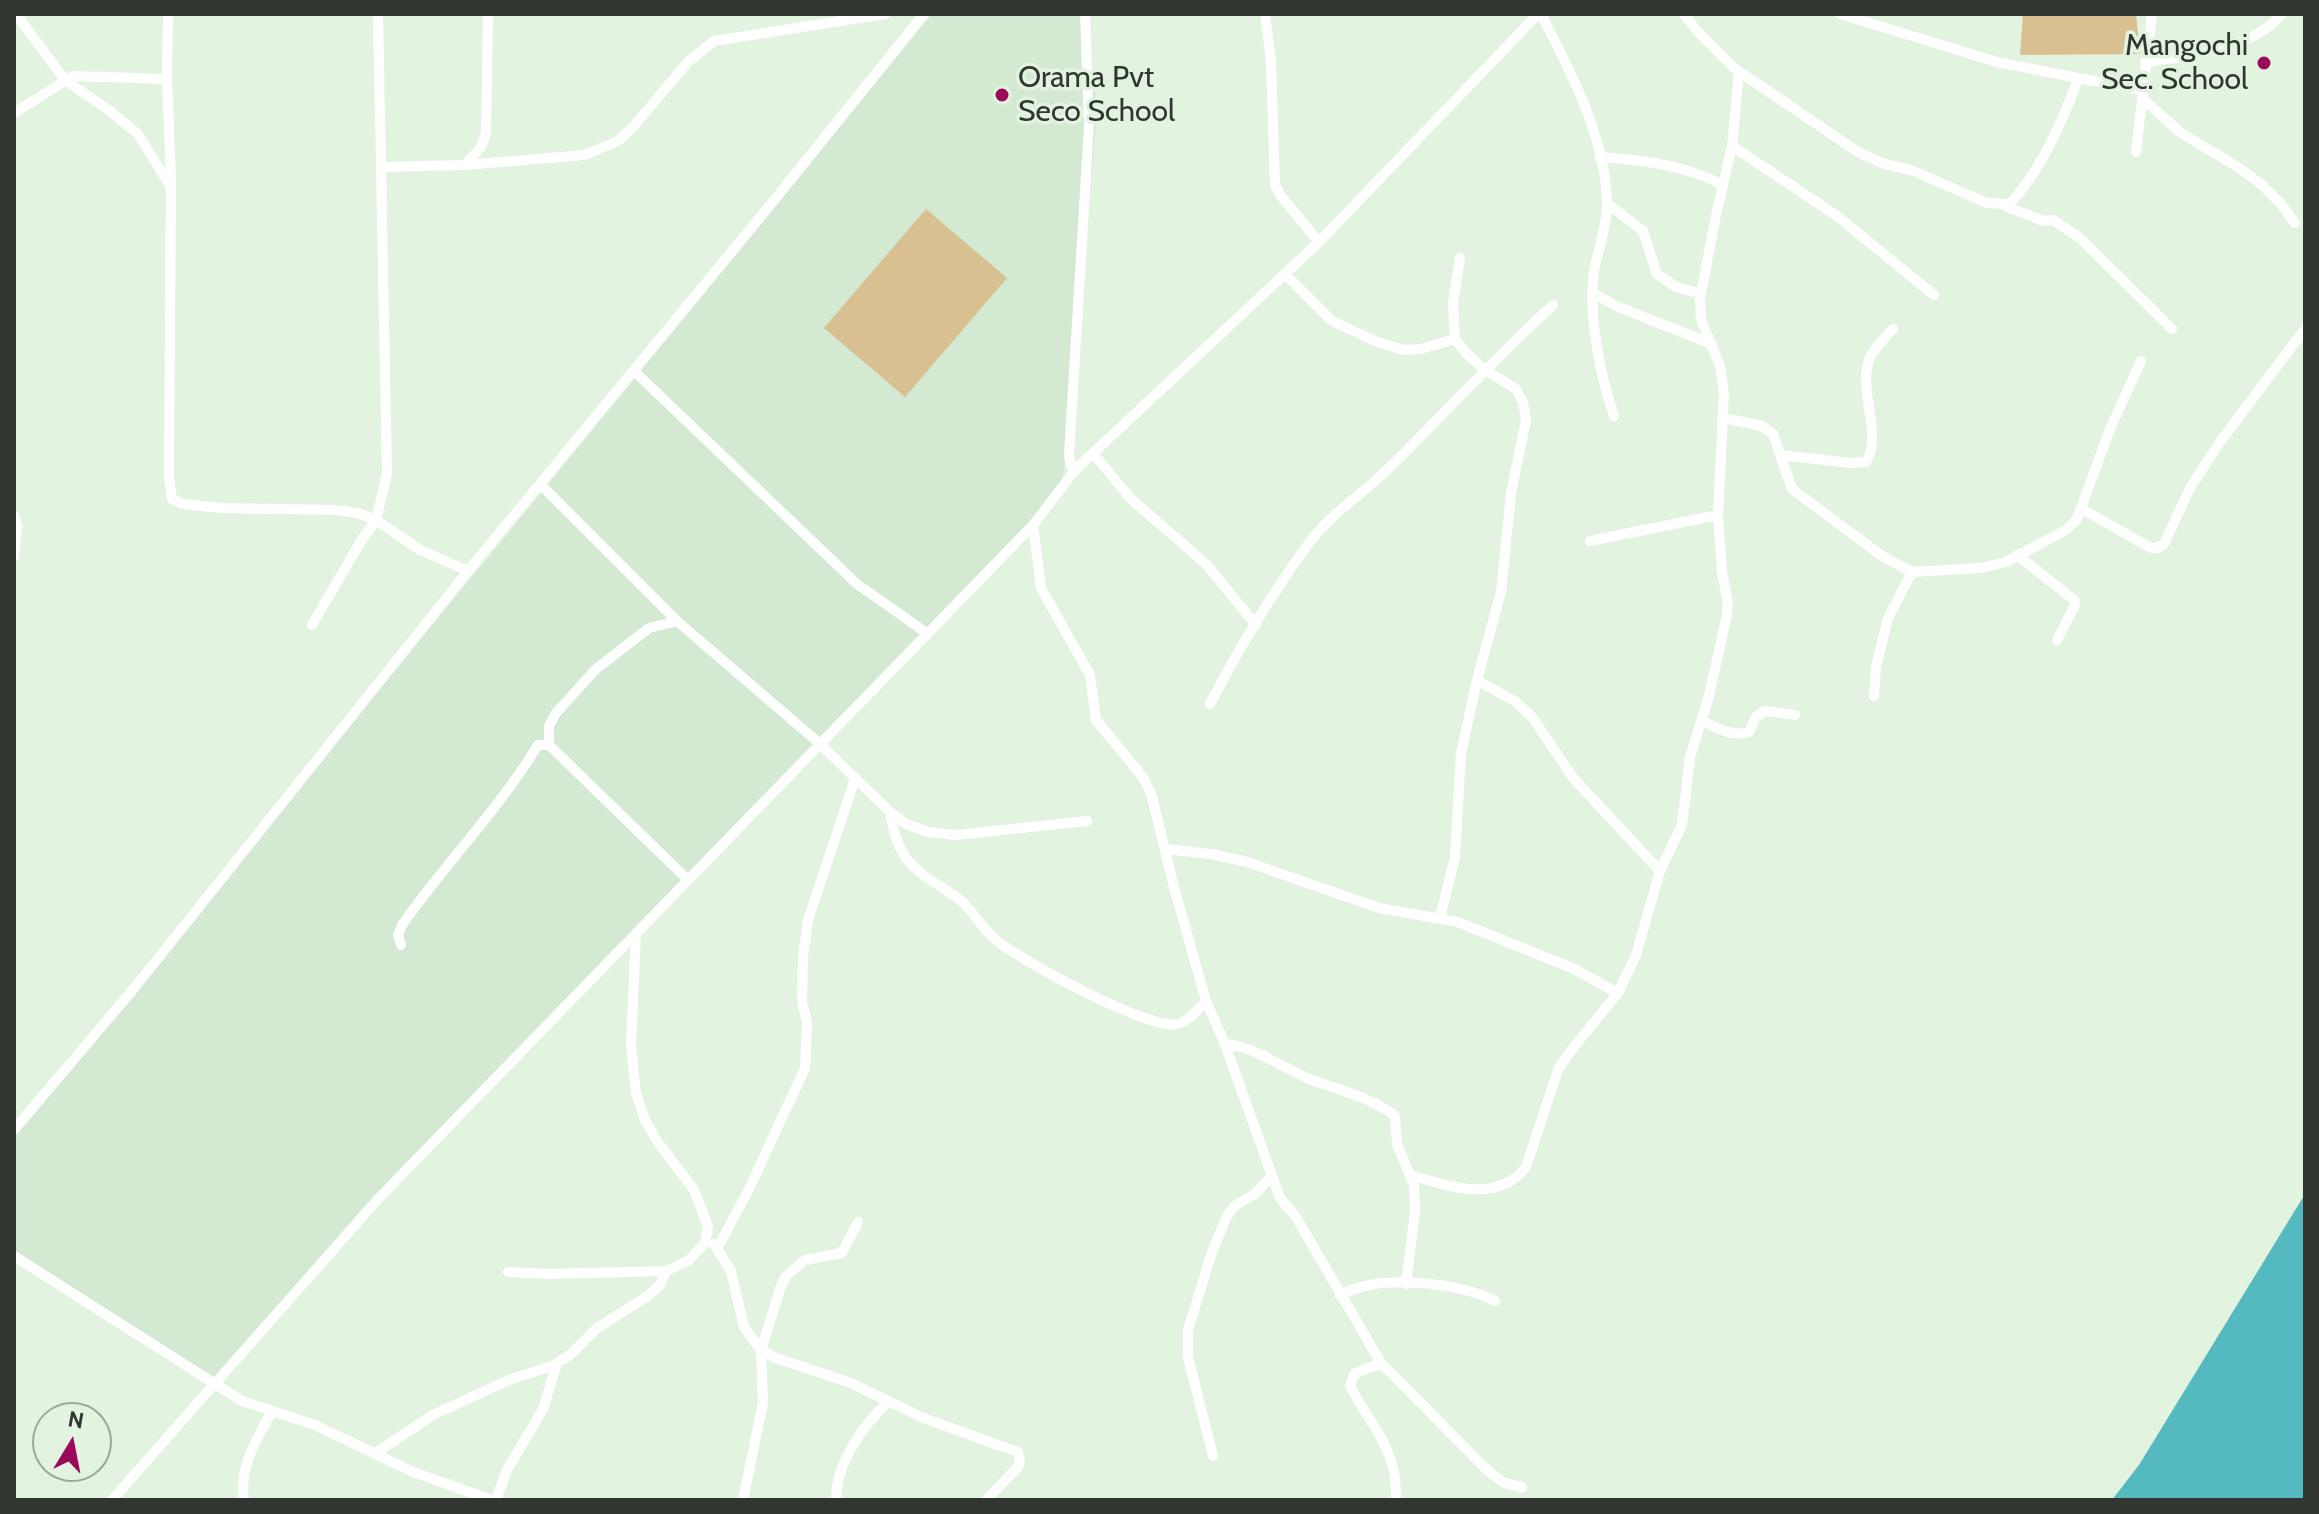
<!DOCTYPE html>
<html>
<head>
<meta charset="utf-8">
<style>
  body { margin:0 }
  #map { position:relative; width:2319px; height:1514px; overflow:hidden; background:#e2f3e0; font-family:Cabin,sans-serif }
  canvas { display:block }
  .frame { position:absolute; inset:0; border:16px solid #313730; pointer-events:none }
  .north { position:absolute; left:32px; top:1402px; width:80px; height:80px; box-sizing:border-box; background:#e2f3e0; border:2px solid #9ba89a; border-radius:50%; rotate:10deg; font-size:22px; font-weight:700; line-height:32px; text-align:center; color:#313730 }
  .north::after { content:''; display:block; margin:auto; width:28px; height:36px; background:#9a095a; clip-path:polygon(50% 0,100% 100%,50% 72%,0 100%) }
</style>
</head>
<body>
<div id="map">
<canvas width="2319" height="1514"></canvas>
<div class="frame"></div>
<div class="north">N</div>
</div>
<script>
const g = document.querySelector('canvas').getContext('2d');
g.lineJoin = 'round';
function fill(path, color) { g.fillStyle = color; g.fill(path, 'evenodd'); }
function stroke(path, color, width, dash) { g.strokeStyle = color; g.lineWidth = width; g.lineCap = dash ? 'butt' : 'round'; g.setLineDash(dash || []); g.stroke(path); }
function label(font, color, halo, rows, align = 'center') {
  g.font = font + ' Cabin,sans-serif'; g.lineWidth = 7; g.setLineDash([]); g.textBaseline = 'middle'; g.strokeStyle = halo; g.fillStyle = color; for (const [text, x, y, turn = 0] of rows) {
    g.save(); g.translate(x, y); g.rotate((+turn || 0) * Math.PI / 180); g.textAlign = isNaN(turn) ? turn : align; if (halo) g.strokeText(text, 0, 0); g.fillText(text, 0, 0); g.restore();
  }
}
fill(new Path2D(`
  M932,14H1086L1097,111L1066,460L1058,500L656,909L216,1378L14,1254V1137L21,1124L543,491Z`), '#d3e9d1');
fill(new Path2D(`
  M2023,14H2136L2140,54L2020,55Z
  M926,209L1007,278L905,397L824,328Z`), '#d9c090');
fill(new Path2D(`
  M2305,1194V1500H2112L2139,1465Z`), '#55b9c0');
stroke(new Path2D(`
  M16,14L65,80L110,111L138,134L170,186
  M168,14L167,79L171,179L169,476L172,499L182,504L222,508L336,510L358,513L376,520L420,550L468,571
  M1265,14L1271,62L1275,185L1281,196L1319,242
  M1541,14C1571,72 1606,138 1607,205C1607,228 1598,248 1594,271C1588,315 1600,375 1614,416
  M1684,14L1698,32L1734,68L1858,152L1884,164L1911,170L1987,203L2008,204L2007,207L2044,221L2053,220L2081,239L2172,329
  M1840,14L1997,62L2144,91
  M2145,62C2190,56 2251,50 2282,14
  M2143,99L2181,133L2236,166L2261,184L2281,204L2295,223
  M14,113L73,76L167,79
  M1732,146L1837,216L1934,295
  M2136,152L2152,14
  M1600,157C1643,160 1684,165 1723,185
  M465,165L481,147L486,133L488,14
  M381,167L465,165L584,155L618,141L633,127L688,62L714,41L885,14
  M1607,203L1643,231L1657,274L1676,287L1701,294
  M2007,207C2040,173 2062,123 2078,79
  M1285,274L1332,321L1375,341L1403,350L1421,349L1455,339
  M1593,293L1618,307L1712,344
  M634,371L857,584L928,634
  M1724,418L1762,426L1773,434L1792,489L1882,556L1912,572L1981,568L2006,562L2066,530L2077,519L2110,429L2141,361
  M1093,453L1131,499L1206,564L1256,625
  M1781,455L1851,463L1866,462C1883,435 1858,392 1869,360C1873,349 1885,338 1893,329
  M1076,469L1070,464L1069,454L1089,125L1085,14
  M541,485L677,621L820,744L890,812L906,824L927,832L956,835L1087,821
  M2082,509L2151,548H2158L2164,544L2190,488L2220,442L2305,329
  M14,516L17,526L14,557
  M1033,525L1041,588L1090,675L1096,720L1142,776L1151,793L1174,887L1206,1001L1225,1044L1280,1198L1296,1217L1381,1363L1487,1470L1504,1483L1522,1487
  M1590,541L1718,515
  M2017,555L2074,600L2075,605L2057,640
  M312,625L361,541L376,520L387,474L378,14
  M1477,680L1516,702L1532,717L1574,779L1660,871
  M1874,696L1876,667L1888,618L1912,572
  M1210,704C1238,650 1273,592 1309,543C1331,513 1363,494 1389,468C1444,414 1496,357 1553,305
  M1701,720C1716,728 1732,737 1749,732L1756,717L1765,711L1795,715
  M547,743L688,880
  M890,812C893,829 896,843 906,858C920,877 941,885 959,899C974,911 981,928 996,940C1019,960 1152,1032 1178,1024C1189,1021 1198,1009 1206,1001
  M1165,849L1211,854L1247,862L1379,908L1458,922L1572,968L1618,993
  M1440,918L1455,857L1461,754L1477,680L1501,592L1511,493L1526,420L1523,402L1516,389L1485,370L1465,352L1455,339L1453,303L1460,258
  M401,945L398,935L402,925C445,864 499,809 538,745H545L549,741V726L556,713L596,669L649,628L677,621
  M1225,1044C1256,1047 1279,1066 1307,1078C1335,1089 1372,1097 1395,1116L1397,1144L1414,1185L1415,1211L1406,1284
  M14,1130L136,986L468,571L767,209L924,14
  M1413,1176C1450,1186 1497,1204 1526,1167L1558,1070L1569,1053L1618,993L1636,955L1660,871L1682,825L1690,757L1709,696L1727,614L1728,604L1722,572L1718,515L1724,393L1720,366L1701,319L1700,299L1716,215L1732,146L1739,72
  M714,1244L731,1271L744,1327L761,1350L776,1358L851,1383L923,1418L1018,1452L1020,1462L1018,1467L986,1500
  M717,1249L749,1189L805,1068L807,1022L802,1002L803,957L808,920L855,779
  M14,1256L242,1401L315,1425L413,1472L492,1500
  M508,1272L547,1274L666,1271L688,1261L705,1243L708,1226L694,1190L657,1141L645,1120L636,1093L631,1045L636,933
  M1340,1296C1376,1273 1458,1282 1495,1301
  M1381,1363L1354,1374L1350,1386C1372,1428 1398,1449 1396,1500
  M374,1454L433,1415L509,1380L552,1366L570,1355L597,1328L648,1296L660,1285L666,1271
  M1213,1456L1188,1357V1330L1212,1252L1226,1218L1234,1206L1255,1194L1272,1176
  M112,1500L378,1199L1033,525L1076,469L1319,242L1538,14
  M244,1500C239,1466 256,1441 271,1413
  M496,1500L507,1470L543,1409L557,1363
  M743,1500L763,1403L761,1350L781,1286L786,1276L805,1260L842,1253L858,1222
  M836,1500C836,1464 862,1426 888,1402`), '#fff', 10);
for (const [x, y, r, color] of [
  [2264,63,8,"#9a095a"],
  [1002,95,8,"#9a095a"]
]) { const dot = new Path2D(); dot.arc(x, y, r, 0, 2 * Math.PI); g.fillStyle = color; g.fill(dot); stroke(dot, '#e2f3e0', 3); }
label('30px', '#313730', '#e2f3e0', [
  ["Mangochi",2248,46],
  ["Sec. School",2248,80],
  ["Orama Pvt",1018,78,"left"],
  ["Seco School",1018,112,"left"]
], 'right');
</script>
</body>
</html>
